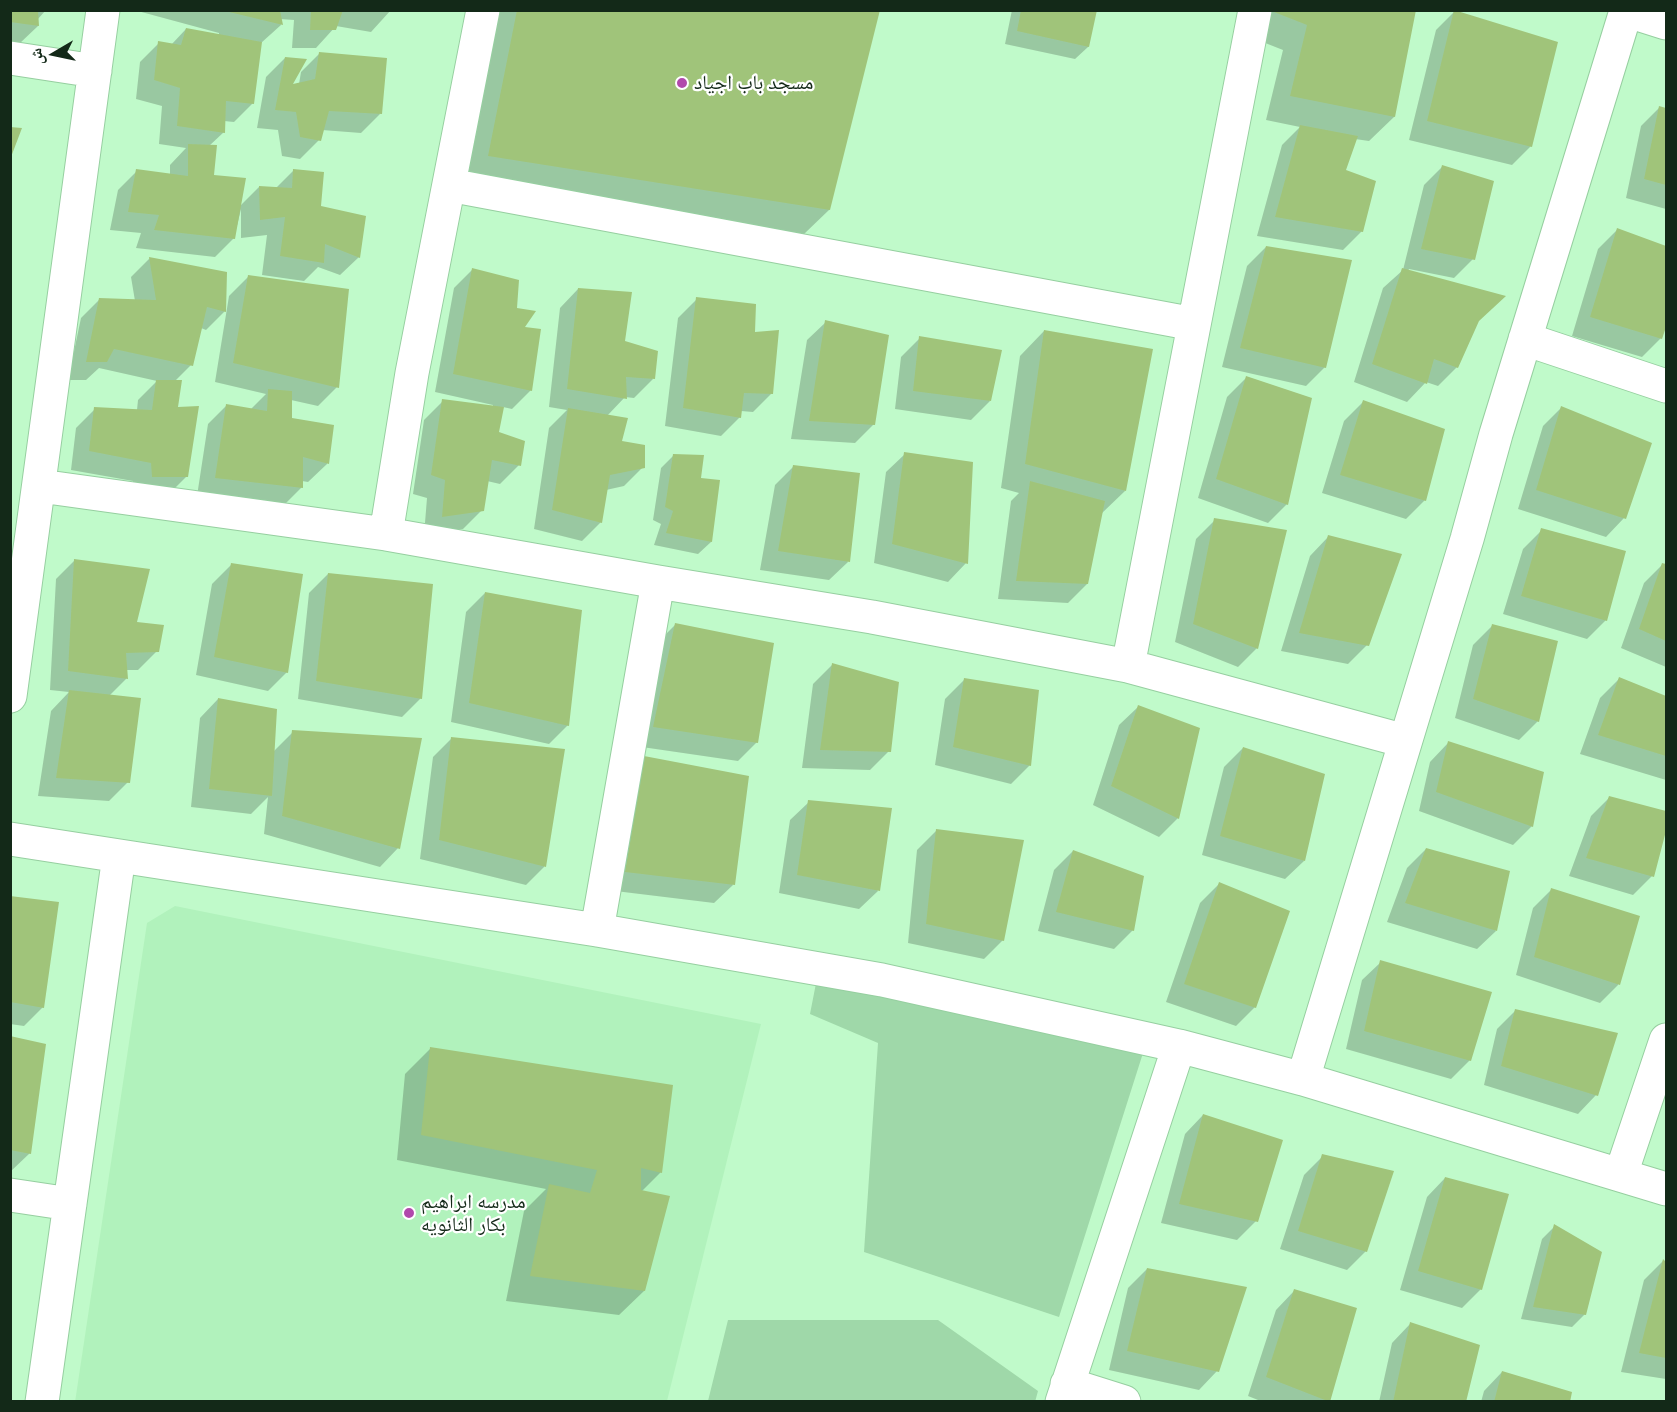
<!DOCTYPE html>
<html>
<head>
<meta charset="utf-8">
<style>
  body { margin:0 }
  #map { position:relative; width:1677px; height:1412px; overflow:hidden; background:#c0faca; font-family:Lato,"Noto Naskh Arabic",sans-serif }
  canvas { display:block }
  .frame { position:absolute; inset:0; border:12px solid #132918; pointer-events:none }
  .north { position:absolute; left:24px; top:24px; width:60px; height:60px; -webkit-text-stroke:4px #fff; paint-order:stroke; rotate:261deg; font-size:16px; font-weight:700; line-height:24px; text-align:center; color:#132918 }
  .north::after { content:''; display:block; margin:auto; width:21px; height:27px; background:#132918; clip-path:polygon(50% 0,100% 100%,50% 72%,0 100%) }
</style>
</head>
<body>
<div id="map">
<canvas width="1677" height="1412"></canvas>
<div class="frame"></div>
<div class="north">ش</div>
</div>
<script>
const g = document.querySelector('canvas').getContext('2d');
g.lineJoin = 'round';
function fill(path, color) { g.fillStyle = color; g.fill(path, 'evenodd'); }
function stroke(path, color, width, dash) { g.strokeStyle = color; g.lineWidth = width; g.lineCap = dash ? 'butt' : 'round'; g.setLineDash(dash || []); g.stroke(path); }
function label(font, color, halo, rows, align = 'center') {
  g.font = font + ' Lato,"Noto Naskh Arabic",sans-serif'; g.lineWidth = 4.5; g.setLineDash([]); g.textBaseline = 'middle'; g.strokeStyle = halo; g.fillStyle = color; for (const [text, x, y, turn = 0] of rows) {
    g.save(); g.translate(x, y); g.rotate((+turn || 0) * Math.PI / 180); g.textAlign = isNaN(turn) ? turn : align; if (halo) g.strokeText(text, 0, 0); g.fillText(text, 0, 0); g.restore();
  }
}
fill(new Path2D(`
  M175,906L761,1024L667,1401L75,1402L147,923Z`), '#b1f2bc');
fill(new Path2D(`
  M818,973L1143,1053L1059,1317L864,1252L878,1043L810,1014Z
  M728,1320H938L1038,1391L1035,1402L708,1401Z`), '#9fd8a9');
fill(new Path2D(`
  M10,10H46L37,20L38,26L19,44L10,43Z
  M134,10H391L371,32L336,26L316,48H292L294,20L280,19L281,25L261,43L253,103L234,122L224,121V132L209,146L212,176L239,207L259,187L276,188L293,171L359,257L340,275L318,267L304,281L262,275L267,235L241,238V209L234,238L215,257L136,248L141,233L110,230L118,190L137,171L170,175V165L186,148L159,144L162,106L136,99L140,62L159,43L171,45L186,29L219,35V33Z
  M498,10H879L829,210L804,234L464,180Z
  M1012,10H1095L1088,47L1075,59L1005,44Z
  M1252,10H1415L1394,117L1369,141L1355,139L1344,171L1362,231L1343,250L1257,236L1282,145L1300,127L1266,120L1283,50L1245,35Z
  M1455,11L1531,146L1512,165L1409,140L1436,30Z
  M320,53L380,114L361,133L322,130L319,140L300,159L282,156L278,130L257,128L266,77L285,58L291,86L299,84L301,72Z
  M1660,107L1666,110V209L1626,198L1641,126Z
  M1442,167L1473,259L1454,278L1409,269L1408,271L1476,323L1457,367L1438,386L1426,382L1407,402L1354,382L1383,288L1403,270L1424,185Z
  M1617,230L1666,247V322L1661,338L1642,357L1572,336L1598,249Z
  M1266,247L1325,367L1306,386L1222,367L1247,266Z
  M150,258L225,311L206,330L201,328L191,365L175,381L176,408L187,476L168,495H134L133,481L71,470L76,428L95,409L137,410L138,400L157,381L99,368L86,380H68L81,318L100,299L135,301L131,277Z
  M473,269L516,309L523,328L531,390L512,409L503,407L498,433L519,465L500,484L487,481L482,510L463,529L424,535L427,498L413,494L424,420L443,401L493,407V405L435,392L454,288Z
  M248,277L337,387L318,406L291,400V419L332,426L327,464L308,482L302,481V487L283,506L197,496L208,424L227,405L250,410L266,394L215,382L229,296Z
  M578,289L653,379L634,398L625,397L607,416L620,442L643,467L624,486L606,490L601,522L582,541L534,529L549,428L567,410L549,407L560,308Z
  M697,299L753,334L772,393L753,412L741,411L740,417L721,436L665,426L678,318Z
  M826,322L874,424L855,443L791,439L807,340Z
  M1044,331L1125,491L1101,514L1087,584L1068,603L998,599L1011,501L1019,493L1001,488L1020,356Z
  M920,338L990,401L971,420L895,409L901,357Z
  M1246,378L1287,504L1268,523L1198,498L1227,397Z
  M1363,402L1425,500L1406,519L1322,493L1344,421Z
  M1561,408L1624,518L1606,537L1518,509L1543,426Z
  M905,454L966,563L948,582L874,563L886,472Z
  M674,455L699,479L711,542L698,554L654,545L661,524L653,520L661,468Z
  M794,466L848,562L829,580L760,570L775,485Z
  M1215,520L1257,648L1238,667L1175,642L1196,539Z
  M1542,530L1606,620L1587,639L1503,614L1523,549Z
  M1328,537L1367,645L1348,664L1281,651L1310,556Z
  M75,560L135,623L157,651L138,670H126V679L109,696L128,782L109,801L38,796L51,711L69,692L50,690L56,579Z
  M1663,564L1666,566V667L1621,648L1644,583Z
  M231,565L287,672L268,691L196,675L212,584Z
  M328,574L421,698L402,717L298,699L309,593Z
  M485,593L568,725L549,744L451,722L466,612Z
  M676,624L757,742L738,761L635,746L657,643Z
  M1492,626L1538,721L1519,740L1455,718L1473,645Z
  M832,665L889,751L870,770L802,768L813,684Z
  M1619,679L1666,698V780L1580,754L1600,698Z
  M964,680L1030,765L1011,784L935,765L945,699Z
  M218,699L273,752L293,732L398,848L380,867L264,834L268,797L251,814L191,807L200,718Z
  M1138,707L1178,818L1159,837L1093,805L1119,725Z
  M452,738L563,751L544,867L526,885L420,859L433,757Z
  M1448,743L1532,826L1513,845L1419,811L1430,762Z
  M1243,748L1304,861L1285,879L1202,855L1224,767Z
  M644,757L733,885L714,903L607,890Z
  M1610,797L1666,813V826L1652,876L1633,895L1569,876L1591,816Z
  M809,802L878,891L859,909L779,893L790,820Z
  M936,831L1003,940L984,959L908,943L917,850Z
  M1426,849L1496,931L1477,949L1387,922L1407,868Z
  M1073,851L1133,930L1114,949L1038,931L1054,870Z
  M1219,884L1255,1007L1236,1026L1166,1002L1200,903Z
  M1552,889L1638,917L1618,985L1600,1003L1516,975L1533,908Z
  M10,898L43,1007L24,1026L10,1024Z
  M1381,962L1470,1060L1451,1079L1346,1049L1362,980Z
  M1516,1010L1596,1095L1578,1114L1484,1085L1497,1029Z
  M10,1038L30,1153L10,1172Z
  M430,1049L661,1172L641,1192L644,1291L619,1315L506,1301L524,1211L546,1189L397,1160L405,1074Z
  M1203,1115L1256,1221L1237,1240L1161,1223L1185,1134Z
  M1323,1156L1366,1251L1347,1270L1280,1249L1304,1175Z
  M1445,1178L1481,1289L1462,1308L1400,1290L1427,1197Z
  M1555,1226L1585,1314L1572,1327L1521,1319L1542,1239Z
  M1663,1261L1666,1264V1379L1621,1372L1644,1280Z
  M1147,1269L1217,1371L1199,1390L1109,1370L1128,1288Z
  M1294,1291L1329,1401V1402H1263L1248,1396L1276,1310Z
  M1410,1324L1464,1402H1379L1392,1343Z
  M1502,1372L1568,1402H1481L1484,1391Z`), '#0003');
fill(new Path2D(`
  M10,10H38L39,26L10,22Z
  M225,10H280L283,25L225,11Z
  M311,10H343L336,30H310Z
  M517,10H880L830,210L488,156Z
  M1021,10H1097L1089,47L1017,31Z
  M1269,10H1416L1395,117L1290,96L1307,25Z
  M1454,10L1558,42L1532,147L1427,121Z
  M186,28L262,42L254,104L226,101L225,133L177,126L180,88L154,80L158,41L181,45Z
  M319,52L387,58L382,114L329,111L321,141L300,137L296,112L275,110L285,57L307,59L293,84L315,79Z
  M1659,106L1666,108V185L1644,179Z
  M1300,125L1358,136L1346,170L1376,181L1363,232L1275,217Z
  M10,127L22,128L11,157H10Z
  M188,144L217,145L214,175L246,178L235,239L154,230L159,215L128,212L136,169L188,176Z
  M1442,165L1494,181L1475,260L1421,249Z
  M293,169L324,172L321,206L366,216L360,258L325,244L324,263L280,256L285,217L260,220L259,186L292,188Z
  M1617,228L1666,246V327L1662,339L1590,317Z
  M1266,246L1352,260L1326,368L1240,348Z
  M149,257L227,272L226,312L207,307L193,366L114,349L107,362H86L99,298L156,300Z
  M472,268L519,280L517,308L536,311L525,327L541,329L532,391L453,374Z
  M1402,268L1506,296L1479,321L1458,368L1434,359L1427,384L1372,364Z
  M248,275L349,289L339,388L233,363Z
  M578,288L632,292L625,341L658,351L655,379L626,377L627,399L567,389Z
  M696,297L756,304L755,332L779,330L773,394L744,393L741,418L683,408Z
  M825,320L889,335L875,425L809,421Z
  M1044,330L1153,349L1126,491L1025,464Z
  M919,336L1002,350L991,401L913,391Z
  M1246,376L1312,398L1288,505L1216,479Z
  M156,380H182L178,407L199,406L188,477H152L151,463L89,451L94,407L152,410Z
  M268,389L292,391V418L334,425L329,464L303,457V488L215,478L226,404L267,411Z
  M442,399L504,407L499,432L525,441L521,466L492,460L484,511L442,517L445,480L431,475Z
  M1363,400L1445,429L1426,501L1340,475Z
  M1561,406L1652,443L1626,519L1536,490Z
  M568,408L628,418L622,441L645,445V468L610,475L602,523L552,510Z
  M904,452L973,462L968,564L892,544Z
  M673,454L704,455L701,478L720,480L712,542L666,533L673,511L665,507Z
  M793,465L860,473L850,562L778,551Z
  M1030,481L1105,501L1088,584L1016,581Z
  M1214,518L1287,530L1258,649L1193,624Z
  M1541,528L1626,551L1607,621L1521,596Z
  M1328,535L1402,554L1369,646L1299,633Z
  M74,559L150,569L137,622L164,625L159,652L126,653L128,679L68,671Z
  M231,563L303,574L288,673L214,657Z
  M1662,563L1666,564V641L1639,629Z
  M328,573L433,584L422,699L316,681Z
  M485,592L582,610L569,726L469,703Z
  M675,623L774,643L758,743L653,727Z
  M1492,624L1558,641L1539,722L1473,699Z
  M832,663L899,682L891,752L820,750Z
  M1619,677L1666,696V756L1598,735Z
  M964,678L1039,690L1031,766L953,747Z
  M69,690L141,698L130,783L56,778Z
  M218,698L277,709L272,796L209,789Z
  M1138,705L1200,728L1179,819L1111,786Z
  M292,730L422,738L400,849L282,816Z
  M451,737L565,749L546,867L439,840Z
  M1448,741L1544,772L1533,827L1436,792Z
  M1243,747L1325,774L1305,861L1220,836Z
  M644,756L749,776L735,885L625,872Z
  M1609,796L1666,811V831L1654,877L1586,858Z
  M808,800L892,808L880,891L797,875Z
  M936,829L1024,840L1004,941L926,924Z
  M1426,848L1510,871L1497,931L1405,903Z
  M1073,850L1144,876L1134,931L1056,912Z
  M1219,882L1290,911L1256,1008L1184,984Z
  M1551,888L1640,916L1620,985L1534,957Z
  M10,896L59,902L44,1008L10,1002Z
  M1380,960L1492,992L1471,1061L1364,1031Z
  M1515,1009L1618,1033L1598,1096L1501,1066Z
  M10,1036L46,1044L31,1154L10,1150Z
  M430,1047L673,1085L662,1173L641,1168V1190L670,1196L645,1291L530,1276L549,1184L590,1193L597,1170L421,1135Z
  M1203,1114L1283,1140L1258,1222L1179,1204Z
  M1322,1154L1394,1171L1367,1252L1298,1231Z
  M1445,1177L1509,1194L1482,1290L1418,1271Z
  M1554,1224L1602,1252L1586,1315L1533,1307Z
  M1663,1259L1666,1262V1358L1639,1353Z
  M1147,1268L1247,1287L1219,1372L1127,1351Z
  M1294,1289L1357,1308L1330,1402L1266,1377Z
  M1410,1322L1480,1345L1466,1402H1393Z
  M1502,1371L1572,1392L1570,1402H1494Z`), '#a0c47a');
const minor = new Path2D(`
  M1625,10L1666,23
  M10,58L95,71
  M449,185L1194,324
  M1525,339L1666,386
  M40,486L386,534L658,582L872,617L1128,666L1405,741
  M386,534L412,373L483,10
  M1128,666L1255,10
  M10,696L103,10
  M10,839L597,930L882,980L1179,1046L1303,1079L1666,1189
  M597,930L658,582
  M1303,1079L1467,539L1496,434L1626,11
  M1621,1174L1666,1040
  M10,1195L70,1204
  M1067,1384L1124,1402
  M42,1402L119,856
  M1062,1402L1179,1046`);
stroke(minor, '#96cfa0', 35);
stroke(minor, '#fff', 33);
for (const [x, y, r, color] of [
  [682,83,6,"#b149ac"],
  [409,1213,6,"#b149ac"]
]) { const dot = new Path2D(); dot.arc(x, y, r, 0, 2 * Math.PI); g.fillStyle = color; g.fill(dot); stroke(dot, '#fff', 2); }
label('20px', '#132918', '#fff', [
  ["مسجد باب اجياد",694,83],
  ["مدرسه ابراهيم",421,1202],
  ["بكار الثانويه",421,1225]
], 'left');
</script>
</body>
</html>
